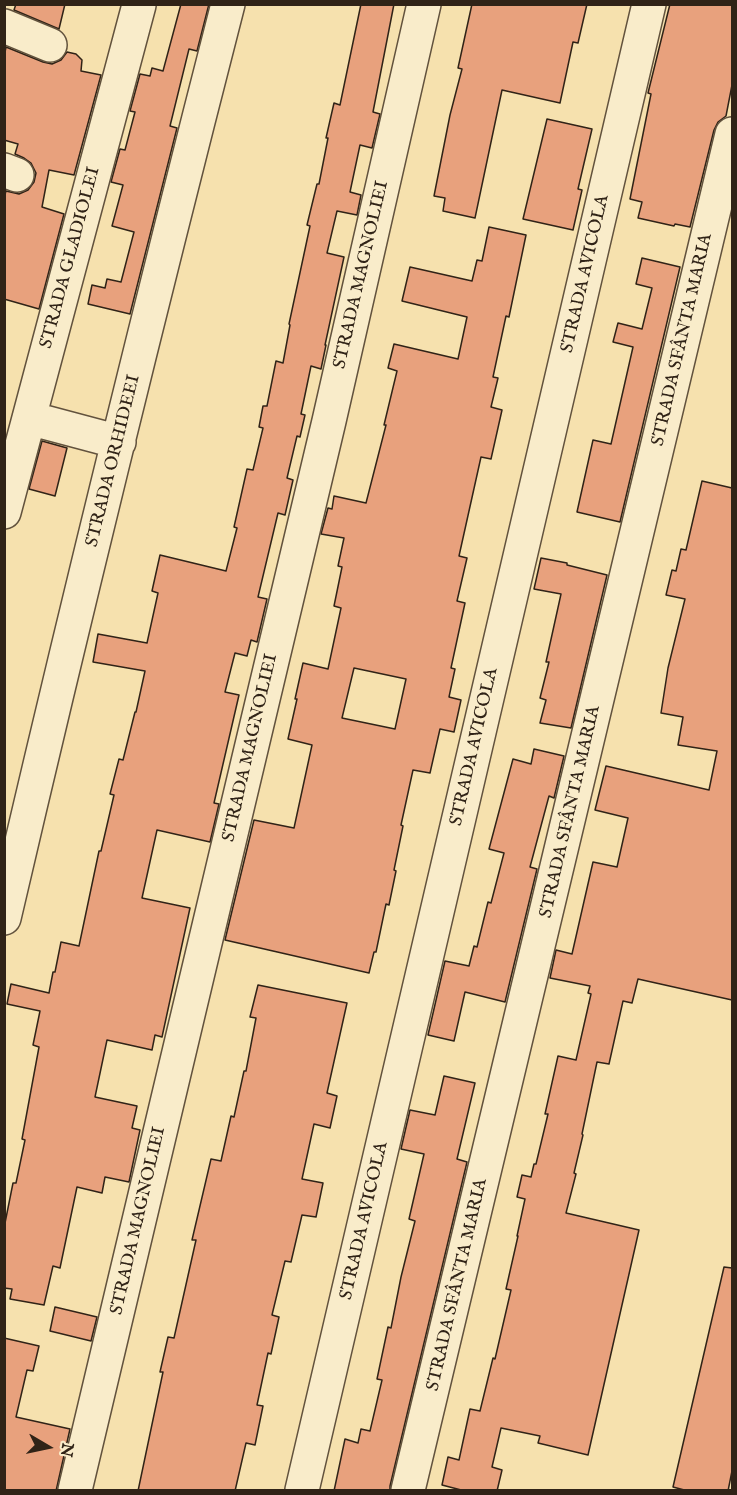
<!DOCTYPE html>
<html>
<head>
<meta charset="utf-8">
<style>
  body { margin:0 }
  #map { position:relative; width:737px; height:1495px; overflow:hidden; background:#f6e1ae; font-family:"IM FELL English",serif }
  canvas { display:block }
  .frame { position:absolute; inset:0; border:6px solid #302317; pointer-events:none }
  .north { position:absolute; left:18px; top:1417px; width:60px; height:60px; -webkit-text-stroke:4px #f9ecca; paint-order:stroke; rotate:99deg; font-size:16px; font-weight:700; line-height:24px; text-align:center; color:#302317 }
  .north::after { content:''; display:block; margin:auto; width:21px; height:27px; background:#302317; clip-path:polygon(50% 0,100% 100%,50% 72%,0 100%) }
</style>
</head>
<body>
<div id="map">
<canvas width="737" height="1495"></canvas>
<div class="frame"></div>
<div class="north">N</div>
</div>
<script>
const g = document.querySelector('canvas').getContext('2d');
g.lineJoin = 'round';
function fill(path, color) { g.fillStyle = color; g.fill(path, 'evenodd'); }
function stroke(path, color, width, dash) { g.strokeStyle = color; g.lineWidth = width; g.lineCap = dash ? 'butt' : 'round'; g.setLineDash(dash || []); g.stroke(path); }
function label(font, color, halo, rows, align = 'center') {
  g.font = font + ' "IM FELL English",serif'; g.lineWidth = 6; g.setLineDash([]); g.textBaseline = 'middle'; g.strokeStyle = halo; g.fillStyle = color; for (const [text, x, y, turn = 0] of rows) {
    g.save(); g.translate(x, y); g.rotate((+turn || 0) * Math.PI / 180); g.textAlign = isNaN(turn) ? turn : align; if (halo) g.strokeText(text, 0, 0); g.fillText(text, 0, 0); g.restore();
  }
}
const building = new Path2D(`
  M16,4H65L59,29L14,10Z
  M181,4H209L197,51L189,49L170,126L177,128L130,314L88,304L92,285L105,288L107,279L121,282L134,232L112,226L123,185L111,182L120,149L125,150L135,112L130,111L140,74L150,76L152,68L163,71Z
  M361,4H394L373,112L380,114L372,148L360,145L350,192L361,195L357,215L337,211L327,253L344,257L325,345H326L321,369L311,366L301,414L305,415L300,437L297,436L287,478L293,480L285,515L278,513L258,597L267,599L257,642L251,640L247,656L235,653L225,692L239,695L214,803L219,804L210,842L157,830L142,898L190,908L162,1037L155,1035L152,1050L107,1040L95,1097L137,1106L132,1128L140,1130L129,1182L105,1177L102,1193L77,1187L60,1268L53,1266L44,1305L10,1299L12,1289L4,1288V1228L13,1183H16L25,1140L22,1139L39,1047L33,1045L40,1011L7,1004L11,984L49,993L53,972H55L61,942L79,946L99,851H101L114,795L110,794L119,759L123,760L135,712H136L145,671L93,662L98,634L147,643L158,593L152,591L160,555L226,571L237,528L234,527L247,469L253,470L263,428L259,427L263,406H267L276,361L283,363L290,325L289,324L310,226L307,225L317,184H319L328,138H326L334,103L340,105Z
  M472,4H587L578,43L573,42L560,103L502,90L475,218L443,211L445,198L434,196L450,115L462,69L458,68Z
  M670,4H732V85L726,116L718,122L714,130L690,227L675,224L674,226L638,218L642,202L630,199L651,94L648,93Z
  M6,47L43,62L52,64L61,60L67,52L76,54L82,60L81,71L101,75L74,175L49,170L42,207L64,214L39,309L4,299V198L6,191L19,194L28,190L34,182L36,173L31,163L24,158L15,154L18,144L4,140V57Z
  M547,119L592,129L578,189L582,190L573,230L523,219Z
  M489,227L526,235L509,317L506,316L493,377L498,378L491,407L502,410L491,459L481,457L459,556L467,558L457,601L465,603L451,668L455,669L449,697L461,700L454,732L440,729L430,773L413,770L401,825L403,826L394,870L396,871L389,905L386,904L376,952H374L369,973L225,940L254,820L294,828L312,745L288,739L297,699H295L303,663L328,669L341,608L334,606L342,567L338,566L344,538L321,534L328,508L332,509L334,496L366,503L386,425H384L397,371L388,368L394,344L458,359L467,317L402,301L410,267L472,281L477,260L482,261ZM354,668L406,679L395,729L342,718Z
  M642,258L680,267L620,522L577,512L593,440L611,444L633,347L613,342L618,323L642,329L652,288L636,284Z
  M42,441L67,448L55,496L29,489Z
  M702,481L732,488V1000L638,979L632,1003L623,1001L609,1064L597,1062L582,1134L583,1135L574,1173L576,1174L566,1213L639,1230L588,1455L538,1443L540,1436L501,1428L492,1467L502,1470L497,1491H465L442,1485L448,1457L459,1460L470,1409L480,1411L493,1358L495,1359L511,1290L506,1289L518,1236H517L525,1199L517,1197L522,1175L531,1177L534,1164H536L548,1114H545L558,1056L576,1060L591,994L588,993L590,986L550,978L556,950L572,954L593,862L617,867L628,818L595,810L606,766L709,790L717,751L678,745L683,717L661,713L668,668L685,599L666,595L672,570L676,571L681,549L686,550Z
  M541,558L567,563V565L607,575L571,728L540,723L546,700L540,698L549,662H546L561,594L534,589Z
  M534,749L564,756L554,798L549,796L530,867L537,869L505,1002L465,992L454,1041L428,1035L445,961L469,966L474,946L477,947L488,902L491,903L504,853L489,849L513,759L531,764Z
  M258,985L347,1003L327,1093L337,1096L330,1128L314,1124L302,1179L323,1183L316,1217L302,1215L291,1262L285,1261L272,1315L279,1317L271,1354L268,1353L257,1405L263,1406L255,1445L246,1443L235,1491H138L163,1372H160L168,1337L174,1338L196,1240H192L211,1159L221,1161L231,1116L234,1117L244,1071H246L256,1018L250,1017Z
  M444,1076L475,1083L457,1159L467,1162L390,1486V1491H334L345,1439L358,1443L361,1429L370,1431L382,1380L377,1379L388,1327L391,1328L401,1277L415,1221L409,1219L424,1154L401,1149L410,1110L435,1115Z
  M724,1267L732,1268V1471L728,1491H688L673,1487Z
  M55,1307L97,1317L91,1341L50,1331Z
  M4,1338L39,1346L33,1371L27,1370L16,1417L70,1429L56,1491H4Z`);
fill(building, '#e8a17d');
stroke(building, '#302317', 1.5);
const minor = new Path2D(`
  M4,26L50,45
  M4,170L17,175
  M29,418L119,442
  M4,512L139,5
  M4,918C75,613 150,308 228,4
  M75,1490L329,421L424,4
  M302,1490L649,4
  M408,1490L732,134`);
stroke(minor, '#62523d', 36);
stroke(minor, '#f9ecca', 33);
label('18px', '#302317', '#f9ecca', [
  ["STRADA GLADIOLEI",71,258,-75],
  ["STRADA AVICOLA",586,274,-77],
  ["STRADA MAGNOLIEI",362,275,-77],
  ["STRADA SFÂNTA MARIA",683,340,-77],
  ["STRADA ORHIDEEI",114,461,-76],
  ["STRADA AVICOLA",475,747,-77],
  ["STRADA MAGNOLIEI",251,748,-77],
  ["STRADA SFÂNTA MARIA",571,812,-77],
  ["STRADA MAGNOLIEI",139,1221,-77],
  ["STRADA AVICOLA",365,1221,-77],
  ["STRADA SFÂNTA MARIA",458,1285,-77]
]);
</script>
</body>
</html>
